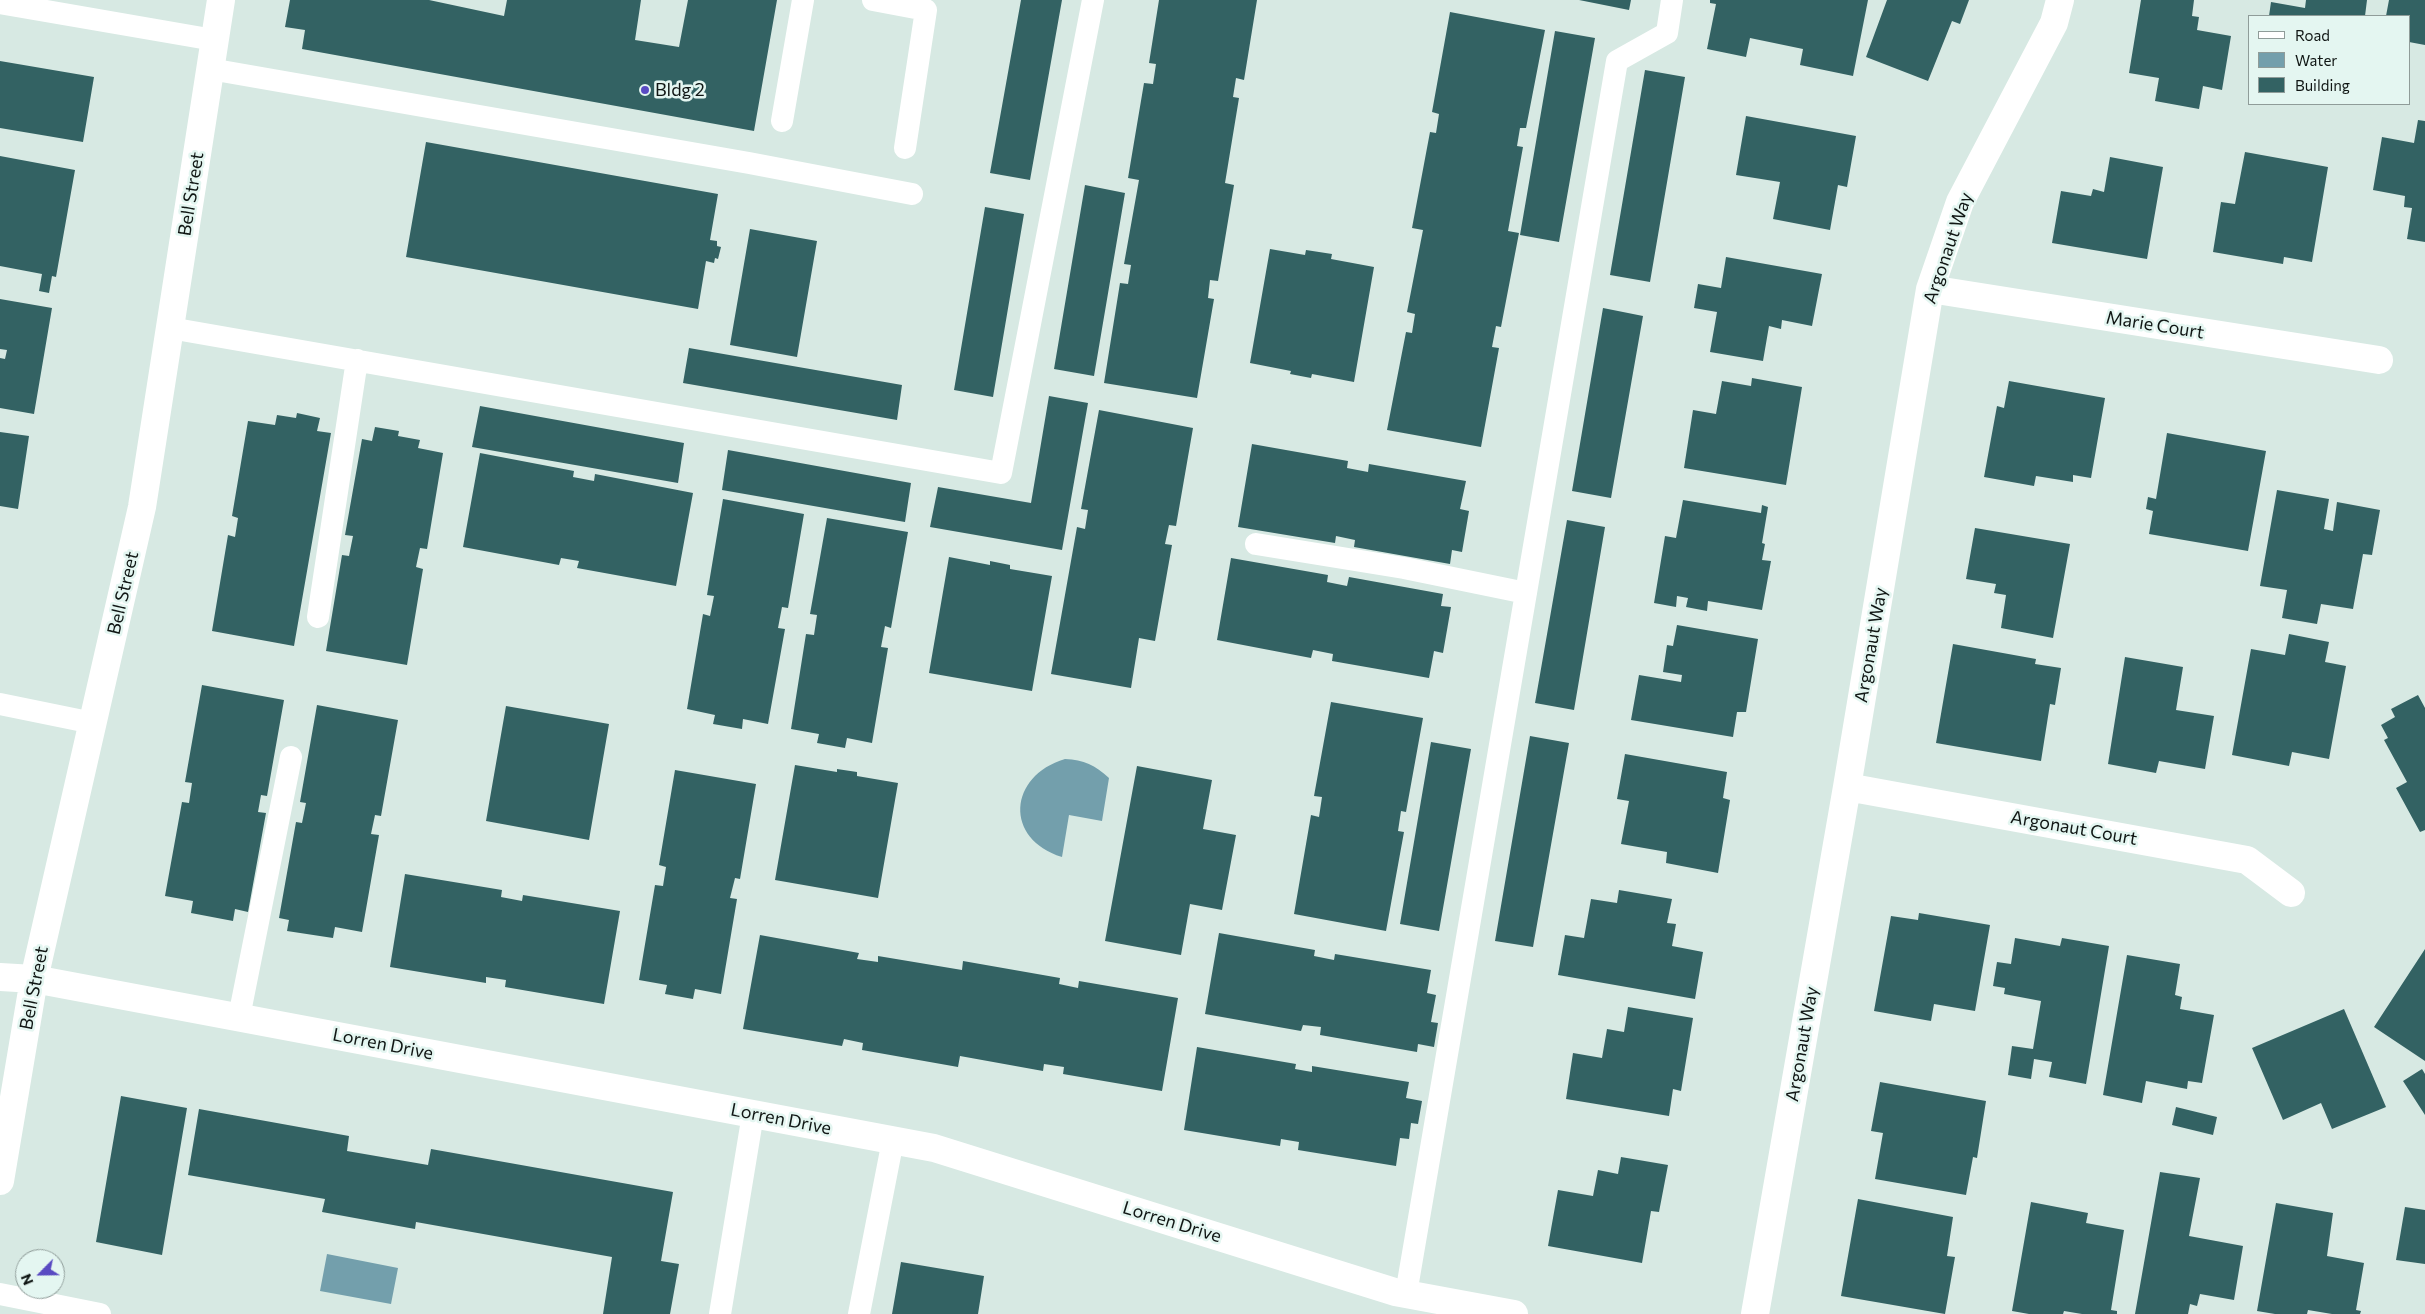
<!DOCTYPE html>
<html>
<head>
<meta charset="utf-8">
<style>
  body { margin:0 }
  #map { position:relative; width:2425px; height:1314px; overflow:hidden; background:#d7e9e3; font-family:Commissioner,sans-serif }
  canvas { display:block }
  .legend { position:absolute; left:2248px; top:15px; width:162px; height:90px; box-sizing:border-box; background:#e4f6f1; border:1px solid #8f9c99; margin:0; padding:6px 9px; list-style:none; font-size:15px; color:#101614 }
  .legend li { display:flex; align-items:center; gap:10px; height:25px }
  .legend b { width:25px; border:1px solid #8f9c99 }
  .north { position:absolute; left:15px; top:1249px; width:50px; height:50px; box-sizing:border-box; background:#e4f6f1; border:1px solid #8f9c99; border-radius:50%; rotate:247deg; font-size:14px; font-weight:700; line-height:20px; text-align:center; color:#101614 }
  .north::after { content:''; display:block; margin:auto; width:18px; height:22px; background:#594ac2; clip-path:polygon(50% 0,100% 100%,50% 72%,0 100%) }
</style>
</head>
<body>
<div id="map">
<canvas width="2425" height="1314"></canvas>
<ul class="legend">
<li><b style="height:6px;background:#fff"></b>Road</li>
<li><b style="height:14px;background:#739fac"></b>Water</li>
<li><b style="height:14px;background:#336263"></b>Building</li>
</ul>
<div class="north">N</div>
</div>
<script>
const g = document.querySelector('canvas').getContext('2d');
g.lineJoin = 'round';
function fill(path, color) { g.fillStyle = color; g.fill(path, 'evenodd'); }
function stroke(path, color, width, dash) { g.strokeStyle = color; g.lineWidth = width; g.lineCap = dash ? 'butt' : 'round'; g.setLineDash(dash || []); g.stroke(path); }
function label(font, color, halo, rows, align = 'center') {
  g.font = font + ' Commissioner,sans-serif'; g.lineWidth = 5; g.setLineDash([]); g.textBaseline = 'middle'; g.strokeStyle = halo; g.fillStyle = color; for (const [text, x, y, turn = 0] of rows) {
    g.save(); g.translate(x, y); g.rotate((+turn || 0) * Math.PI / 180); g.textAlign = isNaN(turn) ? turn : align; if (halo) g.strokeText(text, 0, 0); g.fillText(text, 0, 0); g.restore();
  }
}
fill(new Path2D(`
  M1065,759C1084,760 1095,765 1109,778L1102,821L1069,815L1062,857C1004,839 1008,776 1065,759Z
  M327,1254L398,1268L391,1304L320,1291Z`), '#739fac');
fill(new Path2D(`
  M290,0H429L504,16L507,0H641L635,40L679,47L688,0H777L754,131L302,49L305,30L285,27Z
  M1021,0H1062L1030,180L990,173Z
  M1159,0H1257L1244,80L1236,78L1233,97L1239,98L1225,183L1234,185L1218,281L1210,280L1208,298L1214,299L1197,398L1104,383L1120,283L1128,284L1131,265L1124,264L1139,180L1128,178L1144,83L1153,84L1156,64L1149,63Z
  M1579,0H1631L1629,10Z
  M1710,0H1868L1853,76L1800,65L1803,49L1750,38L1746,57L1707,49L1716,4L1710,3Z
  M1887,0H1969L1960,24L1952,21L1928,81L1866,57Z
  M2141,0H2194L2192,16L2199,17L2197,30L2231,36L2222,90L2203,86L2199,109L2155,101L2159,78L2129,73Z
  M2306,0H2367L2365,16H2269L2271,2L2305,8Z
  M2389,0H2425V45L2409,42V16H2386Z
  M1450,12L1545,30L1526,128H1520L1517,146L1523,147L1508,231L1519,233L1501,327L1496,326L1492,347L1499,348L1481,447L1387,430L1406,332L1412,333L1415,314L1407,312L1423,230L1412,228L1430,132L1436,133L1439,114L1432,112Z
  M1555,31L1595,38L1559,242L1520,235Z
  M0,61L94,77L83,142L0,128Z
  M1645,70L1685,77L1650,282L1610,275Z
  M1746,116L1856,136L1847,187L1838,185L1830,230L1773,219L1780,182L1736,175Z
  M2418,120L2425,121V242L2407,239L2412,208L2404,207L2405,196L2373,190L2382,137L2414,143Z
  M426,142L718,194L710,240L717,241V246L721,247L718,259L715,258L714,263L706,261L698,309L406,257Z
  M2245,152L2328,167L2312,262L2284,257L2283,264L2213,252L2221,202L2235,204Z
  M0,156L75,170L56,277L52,276L49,293L39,291L42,274L0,266Z
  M2110,157L2163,167L2147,259L2052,243L2061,191L2091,196L2093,189L2104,192Z
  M1085,185L1125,193L1094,376L1054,369Z
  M985,207L1024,214L993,397L954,390Z
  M750,229L817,241L797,357L730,345Z
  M1270,249L1305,255L1306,250L1332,254L1331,259L1374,267L1354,382L1312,374L1311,378L1290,374L1291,371L1250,363Z
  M1726,257L1822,274L1812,326L1782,320L1781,329L1769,326L1763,361L1710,352L1717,312L1694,308L1698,284L1721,288Z
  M0,299L52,308L34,414L0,408V358L5,359L7,350L0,349Z
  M1603,308L1643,316L1611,498L1572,491Z
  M689,348L902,385L897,420L683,383Z
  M1752,378L1802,387L1786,485L1684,468L1693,410L1716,414L1722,381L1751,386Z
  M2009,381L2105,398L2091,478L2073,475V482L2036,476L2034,486L1984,477L1997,406L2004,408Z
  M1049,396L1088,403L1062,550L930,527L938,487L1031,503Z
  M480,406L684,443L678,483L472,447Z
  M1099,410L1193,428L1176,526L1169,525L1165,544L1172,545L1155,641L1139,638L1131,688L1051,674L1077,527L1085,529L1088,510L1081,509Z
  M297,413L320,418L317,431L331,433L294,646L212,631L228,535L235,537L238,518L232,516L248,421L275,425L277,415L296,418Z
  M375,427L399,431L398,436L420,440L418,448L443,453L427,549L420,548L416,567L423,569L407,665L326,651L342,555L349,556L353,536L345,535L362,439L372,441Z
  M0,432L29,436L18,509L0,506Z
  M2167,433L2266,451L2248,551L2149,534L2153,511L2146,509L2148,497L2156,499Z
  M1252,444L1348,461L1347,468L1368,472L1369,464L1466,481L1460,509L1469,511L1462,552L1452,550L1450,564L1354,547L1355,540L1336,536L1335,543L1238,527Z
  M728,450L911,483L905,522L722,490Z
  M480,453L574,471L573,477L594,481L595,474L693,493L676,586L577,568L579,561L561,558L559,565L463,547Z
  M2277,490L2329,499L2324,529L2333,531L2337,502L2380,510L2372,555L2363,554L2353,609L2321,604L2317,624L2282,618L2287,590L2260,586Z
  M723,499L804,514L788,608L782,607L778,628L785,629L768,724L743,719L742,729L713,724L715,715L687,709L703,614L710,616L714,596L707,595Z
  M1683,500L1761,513L1762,505L1768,507L1762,543L1765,544L1762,560L1771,561L1762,610L1708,601L1707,611L1686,607L1688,598L1677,596L1676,607L1654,603L1665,536L1676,538Z
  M827,518L908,532L891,628L885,626L881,647L888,648L872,743L847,738L845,748L817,743L819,734L791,729L806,634L814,635L817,615L810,614Z
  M1567,520L1605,527L1574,710L1535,703Z
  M1975,528L2070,544L2053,638L2001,628L2006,595L1994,593L1996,584L1966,579Z
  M949,557L990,565V561L1010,565V569L1052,576L1032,691L929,673Z
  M1231,558L1328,575L1327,582L1347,586L1349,577L1443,594L1441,606L1451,607L1443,653L1434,651L1429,678L1332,661L1333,654L1313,650L1311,658L1217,640Z
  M1677,625L1758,639L1746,712H1737L1733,737L1631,720L1639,675L1681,682L1682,675L1663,672L1667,645L1673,646Z
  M2289,634L2329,642L2325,662L2346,666L2329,759L2292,752L2289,766L2232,755L2251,649L2285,655Z
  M1953,644L2036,659L2035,664L2061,668L2055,705L2050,704L2041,761L1936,743Z
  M2125,657L2183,667L2176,710L2214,716L2205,769L2159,761L2156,773L2108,764Z
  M202,685L284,700L267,796L261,795L258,812L266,813L248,912L235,909L233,921L191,913L193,901L165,896L182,802L189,803L192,783L185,782Z
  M2418,695L2425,708V830L2420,832L2396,788L2407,782L2384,740L2388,738L2381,725L2395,717L2391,709Z
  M1331,702L1423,718L1406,812L1401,811L1398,831L1404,832L1386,931L1294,914L1311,815L1319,817L1322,797L1314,796Z
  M317,705L398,720L381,816L375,815L371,834L379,835L362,932L335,927L333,938L287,931L289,920L279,918L296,822L302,823L306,803L300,802Z
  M506,706L609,724L589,840L486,821Z
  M1530,736L1569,743L1533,947L1495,941Z
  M1431,742L1471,749L1439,931L1400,924Z
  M1625,754L1727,772L1723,798L1730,800L1718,873L1666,863L1667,852L1621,844L1629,801L1617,799Z
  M795,765L837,772V769L857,772V776L898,783L878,898L775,880Z
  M1137,766L1212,780L1203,829L1236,835L1222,910L1190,904L1181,955L1105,941Z
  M675,770L756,784L740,879L735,878L730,898L737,899L721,994L695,989L693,999L665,994L667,985L639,980L655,885L663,886L666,867L659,865Z
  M405,874L502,890L501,897L522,901L523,895L620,911L604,1004L505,987L506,980L486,977V983L390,967Z
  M1619,890L1672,899L1667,923L1676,924L1672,946L1703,952L1695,999L1558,975L1565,935L1584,938L1591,899L1617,903Z
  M1919,913L1990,925L1975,1011L1934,1004L1931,1021L1874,1011L1891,916L1918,920Z
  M1219,933L1315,950L1314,956L1334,960L1335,954L1431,970L1427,993L1436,995L1431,1022L1438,1023L1434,1047L1418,1044L1417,1052L1320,1035L1321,1027L1303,1025L1301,1031L1205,1014Z
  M760,935L859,953L857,959L878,962V956L962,970L963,961L1060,978L1059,984L1078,988L1079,981L1178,998L1162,1091L1063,1074L1064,1067L1044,1064L1043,1071L960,1056L958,1067L862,1050L863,1043L844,1039L842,1046L743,1029Z
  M2015,938L2060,946L2062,938L2109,946L2086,1084L2049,1077L2052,1062L2034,1059L2031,1079L2008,1075L2012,1046L2033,1049L2041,1001L2004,994L2005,988L1993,986L1997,962L2011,964Z
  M2425,949V1061L2374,1027Z
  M2127,955L2180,964L2175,995L2182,997L2180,1009L2214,1015L2202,1083L2188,1081L2187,1089L2146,1081L2142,1103L2103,1095Z
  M1628,1007L1693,1018L1681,1091L1673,1089L1669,1116L1566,1099L1573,1053L1602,1058L1607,1029L1624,1032Z
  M2344,1009L2386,1107L2332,1129L2321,1103L2283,1120L2252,1048Z
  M1197,1047L1296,1064L1295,1069L1312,1072V1066L1409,1082L1406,1098L1422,1101L1418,1124L1411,1123L1409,1139L1400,1138L1396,1166L1298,1150L1299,1142L1281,1139L1280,1146L1184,1130Z
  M2422,1069L2425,1074V1115L2403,1081Z
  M1880,1082L1986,1101L1977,1158L1973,1157L1966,1195L1875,1179L1883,1133L1871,1131Z
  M121,1096L187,1108L162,1255L96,1242Z
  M2176,1107L2217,1117L2213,1135L2172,1125Z
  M199,1109L349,1136L347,1151L428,1165L431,1149L673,1192L661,1261L679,1264L670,1314H603L612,1257L416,1222L415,1229L322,1212L325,1199L188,1175Z
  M1621,1157L1668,1165L1659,1212L1651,1211L1642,1263L1548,1246L1558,1190L1593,1196L1598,1170L1618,1174Z
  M2160,1172L2200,1178L2189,1236L2243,1246L2234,1300L2200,1294L2197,1306L2190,1304L2188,1314H2135Z
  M1858,1199L1953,1217L1947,1256L1955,1257L1945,1314L1841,1296Z
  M2031,1202L2088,1213L2086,1223L2124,1230L2111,1310L2117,1311V1314H2082L2064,1311L2063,1314H2029L2012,1311Z
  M2276,1203L2333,1213L2327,1256L2364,1263L2356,1310L2361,1311L2360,1314H2332L2308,1310L2307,1314H2275L2257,1311Z
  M2405,1207L2425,1210V1264L2396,1260Z
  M901,1262L984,1276L978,1314H892Z`), '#336263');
stroke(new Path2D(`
  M873,0L926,10L905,148
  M0,3L214,40
  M210,69L749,163L912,194
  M782,121L803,0
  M170,328L1001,473L1093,0
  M1256,544L1404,568L1526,593
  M318,617L357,360
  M0,704L93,723
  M239,1017L291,757
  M0,1294L100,1314
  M1406,1294L1617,61L1667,33L1672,0
  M720,1314L753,1114
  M859,1314L893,1140`), '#fff', 22);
stroke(new Path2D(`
  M1930,289L2379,360
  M1847,787L2247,860L2291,893
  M0,977L34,979L934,1148L1395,1292L1514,1314
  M0,1181L34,979L142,507L221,0
  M1755,1314L1847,787L1930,289L1960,202L2054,23L2060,0`), '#fff', 28);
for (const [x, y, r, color] of [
  [645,90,5,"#594ac2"]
]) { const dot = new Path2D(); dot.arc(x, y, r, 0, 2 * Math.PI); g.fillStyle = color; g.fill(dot); stroke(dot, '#e4f6f1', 2); }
label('18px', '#101614', '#e4f6f1', [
  ["Bldg 2",655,90]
], 'left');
label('18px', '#101614', '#e4f6f1', [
  ["Bell Street",191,194,-81],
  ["Argonaut Way",1948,248,-71],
  ["Marie Court",2155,325,9],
  ["Bell Street",123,593,-77],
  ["Argonaut Way",1871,645,-80],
  ["Argonaut Court",2074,828,10],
  ["Bell Street",34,988,-79],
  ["Lorren Drive",383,1044,11],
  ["Argonaut Way",1802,1044,-80],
  ["Lorren Drive",781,1119,11],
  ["Lorren Drive",1172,1222,17]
]);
</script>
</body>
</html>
